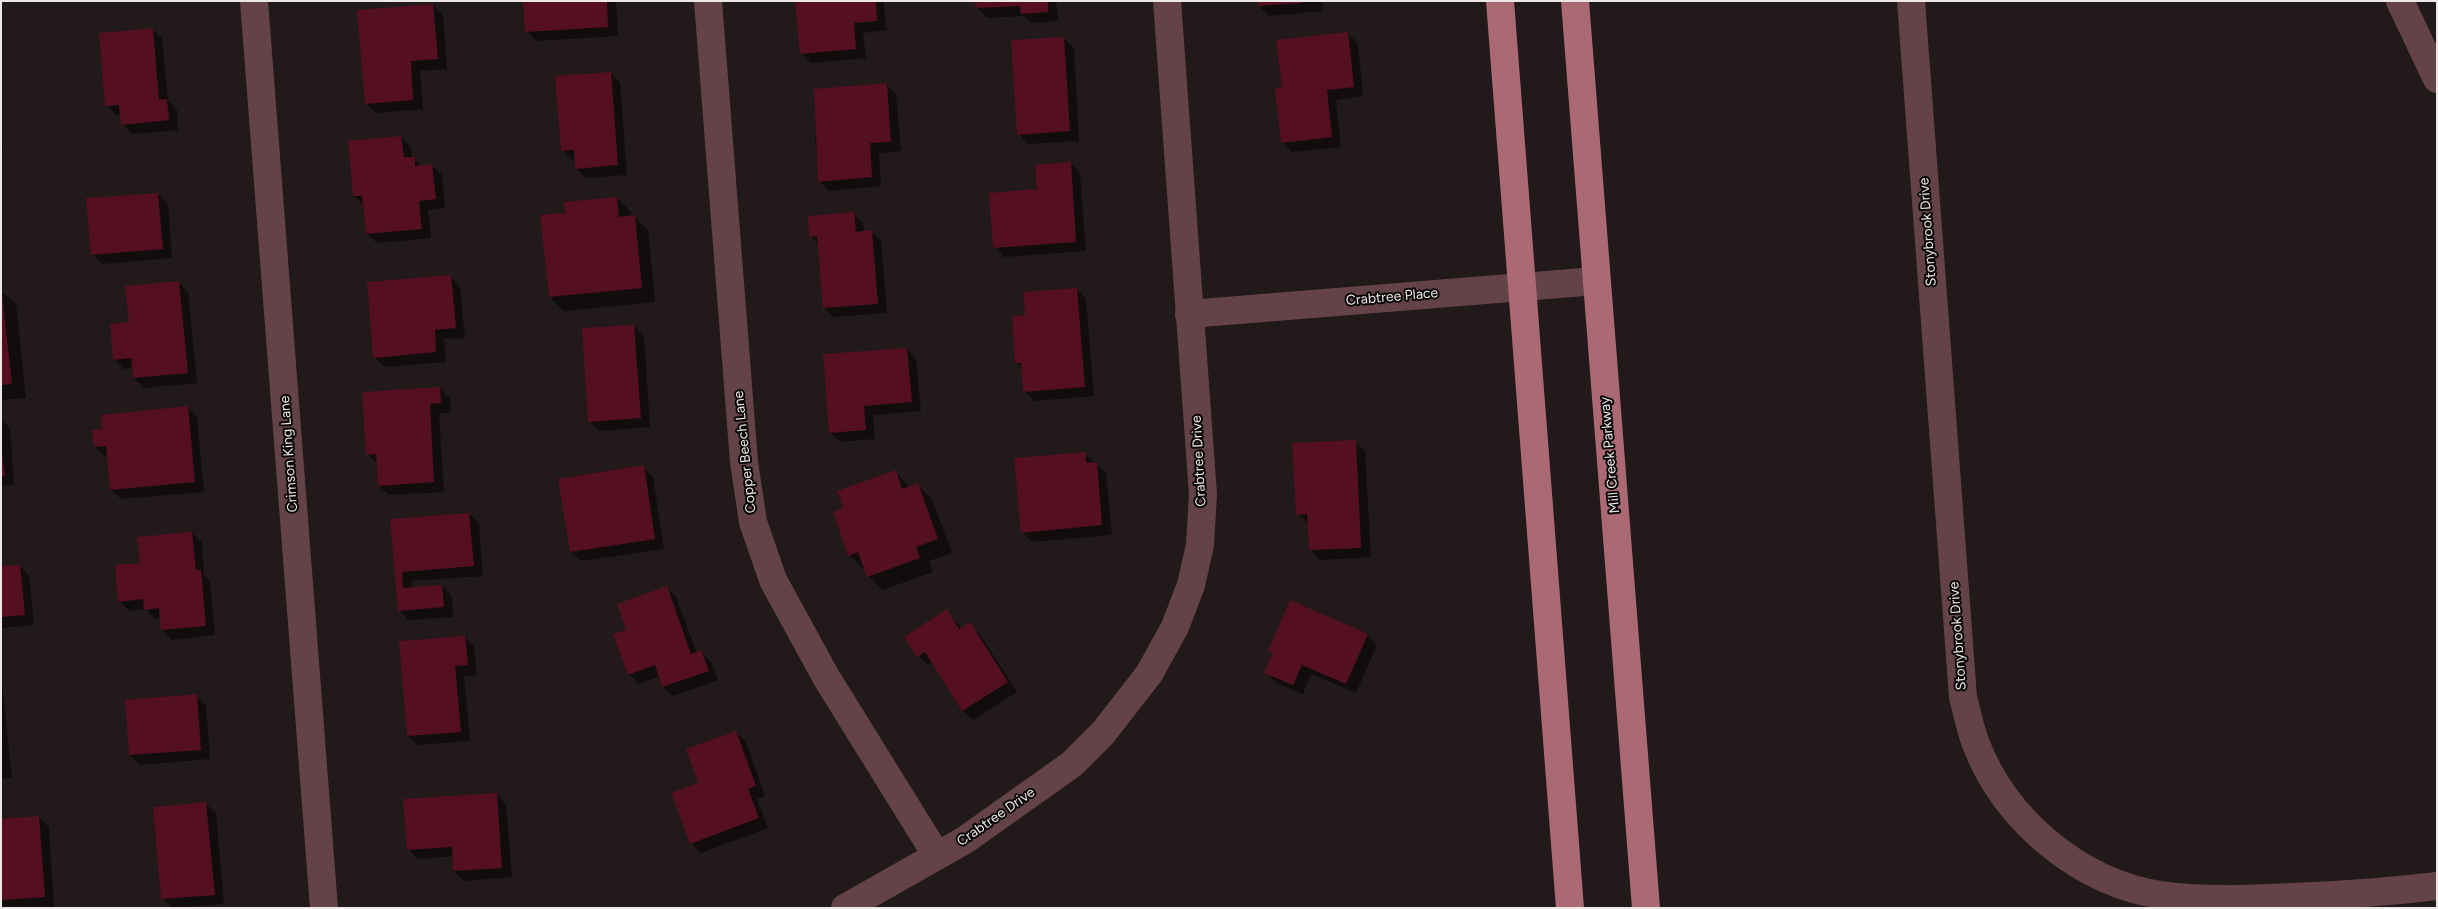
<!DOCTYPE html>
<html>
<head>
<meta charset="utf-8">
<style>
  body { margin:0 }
  #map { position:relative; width:2438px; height:909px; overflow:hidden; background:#21191a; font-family:Figtree,sans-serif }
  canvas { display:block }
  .frame { position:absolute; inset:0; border:2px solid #ede8e8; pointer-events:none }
</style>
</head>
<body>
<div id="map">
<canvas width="2438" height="909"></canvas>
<div class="frame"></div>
</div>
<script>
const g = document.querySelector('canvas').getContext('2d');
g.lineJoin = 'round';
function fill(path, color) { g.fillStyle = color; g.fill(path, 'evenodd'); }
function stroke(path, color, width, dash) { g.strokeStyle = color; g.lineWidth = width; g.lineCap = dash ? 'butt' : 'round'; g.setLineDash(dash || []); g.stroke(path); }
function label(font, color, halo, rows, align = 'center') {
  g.font = font + ' Figtree,sans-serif'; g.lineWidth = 4; g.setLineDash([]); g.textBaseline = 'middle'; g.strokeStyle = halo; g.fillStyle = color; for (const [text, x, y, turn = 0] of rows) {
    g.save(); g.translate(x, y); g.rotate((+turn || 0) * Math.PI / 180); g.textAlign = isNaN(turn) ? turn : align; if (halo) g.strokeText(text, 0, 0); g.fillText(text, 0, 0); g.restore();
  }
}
fill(new Path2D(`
  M525,1H616L618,36L536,41L527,31Z
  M796,1H884L886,30L863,33L866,58L811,63L801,53Z
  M977,1H1056L1058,21L1032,23L1024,16L987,18L977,8Z
  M1259,1H1322L1323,11L1269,16L1259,6Z
  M433,5L443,15L447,69L420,71L423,109L376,113L366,103Z
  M152,29L162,39L168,101L177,110L178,130L132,134L122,124L121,115H116L107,105Z
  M1348,34L1358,43L1363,96L1336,100L1341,147L1292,152L1282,142L1283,89Z
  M1064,38L1074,48L1079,141L1028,144L1019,134Z
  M611,73L620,83L627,175L586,178L576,168V160H572L562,150Z
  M886,84L896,94L901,151L879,153L881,186L829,191L819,181L815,136Z
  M1,121L3,149H1Z
  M401,137L411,147L412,158L423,167L432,166L442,175L445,208L428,210L431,238L377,243L367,234L365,206L354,196Z
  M1070,163L1080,173L1086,251L1004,257L995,247L1039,190Z
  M158,194L168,204L172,258L102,264L92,254Z
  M617,198L631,212V217L634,216L648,230L655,302L564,311L550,297L567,214Z
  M853,214L863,223L864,232H872L881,241L887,313L834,317L824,308L819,245L810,236Z
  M451,277L460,287L465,338L444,339L446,362L384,367L374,357Z
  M179,283L188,292L197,383L144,388L134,378L133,368L124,369L114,359L130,323Z
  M1077,289L1086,299L1094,396L1034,401L1024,391L1022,368L1016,362L1026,316Z
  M1,291L16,304L26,398L1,400Z
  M634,326L644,336L650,427L599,431L589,421Z
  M907,349L916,359L921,411L873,415L875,439L840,442L831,433Z
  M440,389L450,398L451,413H439L444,492L389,495L379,486L377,464L367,454Z
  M187,407L197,417L204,492L121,499L111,490L108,456L105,457L95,447Z
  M1,419L10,428L14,485L1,486Z
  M1355,441L1365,451L1371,557L1320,560L1311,550L1309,524L1297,514Z
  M1085,454L1106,473L1112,535L1032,542L1022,532Z
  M643,467L653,477L664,549L581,561L571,552Z
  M895,471L910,488L918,485L932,499L952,553L929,561L933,572L883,590L869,576L866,568L863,569L849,555L845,508Z
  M469,514L479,524L483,576L411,581L412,588L442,586L452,596L453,617L408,620L399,610L391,520Z
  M192,533L202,543L204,575L210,581L215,635L172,640L162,630L161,618L155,619L146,609L129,611L120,601L141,564Z
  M20,566L29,576L34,625L1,628V568Z
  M667,587L676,597L697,653L701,652L711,662L718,680L673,696L663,687L660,676L639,684L629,674L628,631Z
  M947,611L962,629L970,624L979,633L1017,692L973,720L963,710L933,662L928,665L918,656Z
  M1367,635L1377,645L1356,693L1311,674L1303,694L1276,683L1266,673L1273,655L1270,651Z
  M465,637L474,647L477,675L464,676L470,741L418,745L408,736Z
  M1,671L12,778L1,779Z
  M196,696L206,705L210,759L140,765L130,755Z
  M736,732L746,742L765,796L757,799L768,828L701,853L691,843L700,784Z
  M497,794L506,804L512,877L464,881L454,871V856L418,859L408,849Z
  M206,804L216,813L224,904L172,908L163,899L155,808Z
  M39,817L49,827L54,907L1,908V820Z`), '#0007');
fill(new Path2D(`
  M523,1H607L608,27L525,32Z
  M795,1H876L877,21L854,23L856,49L800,54Z
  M975,1H1048V12L1021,14L1020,6L976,8Z
  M1257,1H1302V3L1258,6Z
  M433,4L438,59L411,61L413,100L365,104L357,10Z
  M153,28L159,100L167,99L169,120L121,125L119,105L105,106L99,33Z
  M1348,32L1354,87L1327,90L1332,137L1281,143L1275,88L1282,87L1276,40Z
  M1064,37L1070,131L1017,135L1011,40Z
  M611,72L618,165L575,169L574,150L561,151L555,76Z
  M887,83L891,142L870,143L872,177L818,182L814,89Z
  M401,136L404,157H415V166L432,164L436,199L419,201L422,229L366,234L362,196H353L348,141Z
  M1071,162L1076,242L993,248L989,193L1037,189L1035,165Z
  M158,193L163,249L91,255L86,198Z
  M617,197L619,217L635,215L642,288L549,297L540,215L565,213L564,202Z
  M854,212L856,232L872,230L878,304L823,308L817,236L809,237L808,216Z
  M451,275L456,328L435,330L436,352L373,358L367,282Z
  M179,281L188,373L133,378L131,358L113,360L110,324L129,322L125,286Z
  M1,286L12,384L1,385Z
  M1077,288L1085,387L1023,392L1021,363H1015L1012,316L1025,315L1023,292Z
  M634,325L641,418L588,422L582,328Z
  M907,348L912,402L864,406L866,430L829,433L823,354Z
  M440,387L441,403L430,404L434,482L378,486L376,454L366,455L362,392Z
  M188,406L195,482L110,490L106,446L94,447L92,430L102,429L101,415Z
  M1356,440L1361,548L1309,550L1307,514L1296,515L1292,443Z
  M1,446L5,476H1Z
  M1086,452V463L1097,462L1102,525L1021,533L1014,458Z
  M644,465L655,539L570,552L558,479Z
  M896,470L902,489L918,483L938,539L916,547L920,558L867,577L858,552L848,556L833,512L843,508L837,491Z
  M469,513L474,566L402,572L403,588L442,585L444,607L398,611L390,519Z
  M192,532L196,570H201L206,626L161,630L159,608L144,610L143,599L118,602L115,565L140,563L137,537Z
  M20,565L25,615L1,617V566Z
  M667,586L691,654L701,650L709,671L662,687L655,665L628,675L613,634L626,630L617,604Z
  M1290,600L1368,634L1346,684L1302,665L1293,685L1264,673L1273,653L1268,651Z
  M947,609L959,629L970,622L1008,682L962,711L925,652L917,657L904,637Z
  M465,636L468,665L455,666L461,732L407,736L399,641Z
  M197,694L201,750L129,755L125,700Z
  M736,731L756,786L748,789L759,818L690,844L671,793L698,783L686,749Z
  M497,793L502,868L453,871L452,847L407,850L403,799Z
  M206,802L215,895L161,899L153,807Z
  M39,816L45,897L1,900V819Z`), '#550f22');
stroke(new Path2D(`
  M254,1L324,908
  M708,1L744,462L753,522L773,580L826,677L937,856
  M1911,1L1963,697C1967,712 1970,729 1976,744C2005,820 2080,883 2161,895C2205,901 2250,899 2293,897C2342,895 2389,892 2437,886
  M2400,1L2437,79
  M1189,314L1596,281
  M845,908L965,840L1072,764L1103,733L1149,674L1175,627L1191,585L1200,545L1203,494L1167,1`), '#644348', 28);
stroke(new Path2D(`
  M1500,1L1570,908
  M1575,1L1646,908`), '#ab6973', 28);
label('14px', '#ede8e8', '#080606', [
  ["Stonybrook Drive",1928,232,-94],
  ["Crabtree Place",1392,297,-5],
  ["Copper Beech Lane",745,452,-96],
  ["Crimson King Lane",289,454,-94],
  ["Mill Creek Parkway",1610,455,-95],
  ["Crabtree Drive",1199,461,-93],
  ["Stonybrook Drive",1958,636,-94],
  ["Crabtree Drive",996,817,-35]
]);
</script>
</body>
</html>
